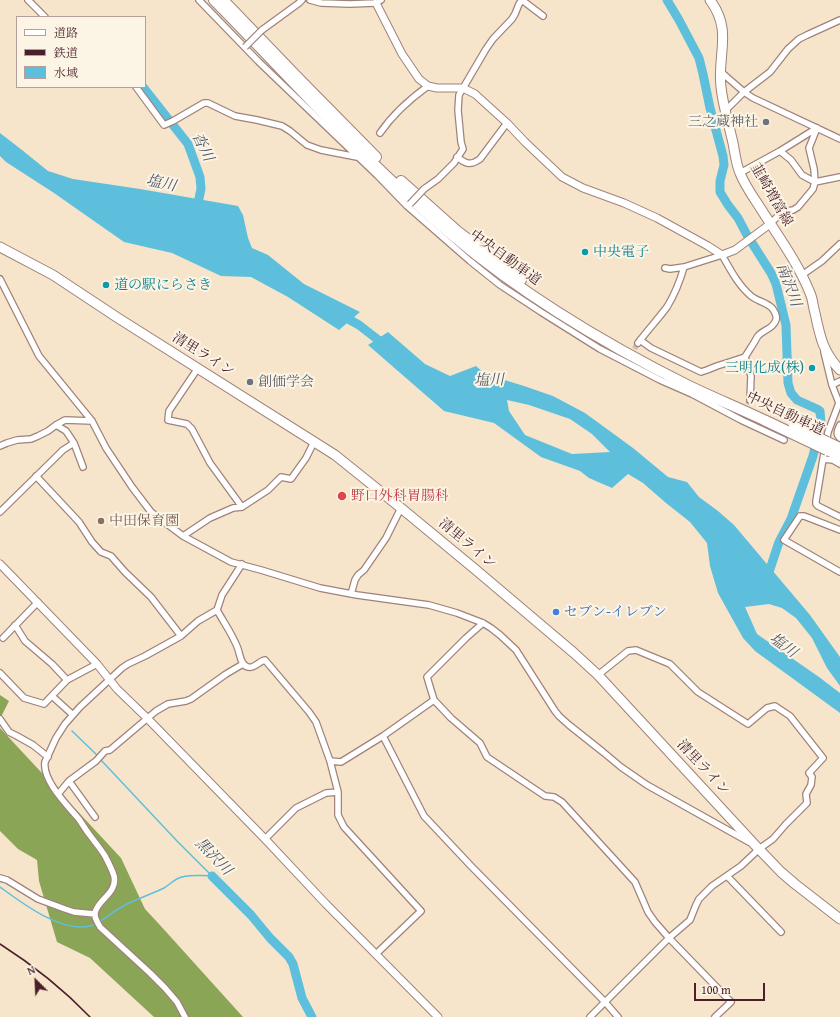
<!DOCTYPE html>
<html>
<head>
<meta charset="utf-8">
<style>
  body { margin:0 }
  #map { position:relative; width:840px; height:1017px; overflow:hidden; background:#f6e5cb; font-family:"Gentium Book Plus","Noto Serif JP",serif }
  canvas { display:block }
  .legend { position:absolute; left:16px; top:16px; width:130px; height:72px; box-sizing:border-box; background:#fcf5e5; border:1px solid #b59f9b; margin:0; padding:5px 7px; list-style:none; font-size:12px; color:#4a1f2b }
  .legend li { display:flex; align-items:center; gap:8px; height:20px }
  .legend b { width:20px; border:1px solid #b59f9b }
  .north { position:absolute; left:16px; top:961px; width:40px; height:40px; -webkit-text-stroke:3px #fcf5e5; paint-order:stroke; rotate:336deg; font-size:11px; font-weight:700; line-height:16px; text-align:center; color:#4a1f2b }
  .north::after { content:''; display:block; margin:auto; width:14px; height:18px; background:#4a1f2b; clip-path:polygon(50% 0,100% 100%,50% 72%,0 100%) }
  .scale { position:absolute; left:694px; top:983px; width:71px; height:18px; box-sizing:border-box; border:2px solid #4a1f2b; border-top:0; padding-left:5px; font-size:12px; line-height:14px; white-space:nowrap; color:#4a1f2b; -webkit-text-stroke:3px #fcf5e5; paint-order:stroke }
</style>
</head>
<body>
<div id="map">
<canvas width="840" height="1017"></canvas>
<ul class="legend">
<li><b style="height:5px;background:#fff"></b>道路</li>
<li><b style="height:5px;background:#4a1f2b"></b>鉄道</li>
<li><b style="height:11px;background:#5ebfdc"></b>水域</li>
</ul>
<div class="north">N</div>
<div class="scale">100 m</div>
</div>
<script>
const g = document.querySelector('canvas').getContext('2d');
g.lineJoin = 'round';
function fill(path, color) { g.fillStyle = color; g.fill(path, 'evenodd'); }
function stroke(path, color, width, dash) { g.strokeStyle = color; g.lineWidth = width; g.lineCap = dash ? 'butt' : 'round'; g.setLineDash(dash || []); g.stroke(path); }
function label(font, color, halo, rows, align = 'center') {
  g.font = font + ' "Gentium Book Plus","Noto Serif JP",serif'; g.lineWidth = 4; g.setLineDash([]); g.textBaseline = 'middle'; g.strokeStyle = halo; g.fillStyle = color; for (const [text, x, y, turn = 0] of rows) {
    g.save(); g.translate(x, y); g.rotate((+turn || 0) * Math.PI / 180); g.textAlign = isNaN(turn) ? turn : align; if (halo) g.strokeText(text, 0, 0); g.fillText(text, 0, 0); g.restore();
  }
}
fill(new Path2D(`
  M0,695L9,701L0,719Z
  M0,728L121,858L145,909L159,924L243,1017H154L90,958L57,942L39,881L37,860L18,849L0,831Z`), '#8ba557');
fill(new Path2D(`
  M0,133L22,150L48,171L73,179L140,189L238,206L243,215L248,238L252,248L268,255L304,284L360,312L339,330L288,297L251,277L221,276L172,253L124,242L54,193L6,162L0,156Z
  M388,332L425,364L450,376L476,366L485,374L524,386L553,396L585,413L633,448L668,477L687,482L699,497L718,511L734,525L810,615L840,657V686L827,668L812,638L796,618L782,608L769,604L745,607L757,634L819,677L840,693V713L755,651L743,638L718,593L710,566L707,543L690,522L666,503L643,483L628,474L612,488L589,478L580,471L541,457L494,423L444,411L368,345ZM507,400L529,405L570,419L592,434L610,452L572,454L525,435L509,411Z`), '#5ebfdc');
stroke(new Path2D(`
  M72,731L98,756
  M100,759L177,841L212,876
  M0,887C22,903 61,933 90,926C101,923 114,910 125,905C137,899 151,894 164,888C169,885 174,880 179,878C186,875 206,875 212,876`), '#5ebfdc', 1.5);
stroke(new Path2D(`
  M667,0L679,20L699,58L703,74L710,108L723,156L724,165L720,181V192L728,205L738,218L747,235L771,273L776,284L786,325L788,383L791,393L797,400L817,409L820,411L821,422L813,456L791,519L779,542L767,578
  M143,87L188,144L200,177L201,189L197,208
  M341,315L359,325L386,346
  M212,876L251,915L270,938L289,957L293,964L302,998L312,1017`), '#5ebfdc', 9);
stroke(new Path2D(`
  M630,356L638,343
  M741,420L750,400`), '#d4bdab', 5.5, [5.5, 3]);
const minor = new Path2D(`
  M28,0L45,17
  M199,0L259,62L377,175L407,206L470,261L500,285L541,312L600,349L660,380L692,394L741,420L784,440
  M310,0L321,3L350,4L376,3L381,0
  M522,0L543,16
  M262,30L299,3L302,0
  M721,72L744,92L753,98L840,139
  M136,87L164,125L173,121L204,103H208L235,116L257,120L282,126L290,131L307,145L321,150L357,157
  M726,110L744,92L770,72L788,49L799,39L807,35L840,20
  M380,133C393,114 410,99 428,86
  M780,151L817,128
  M457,157C466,164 470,166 480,159L507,123
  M740,173L780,151L791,160L802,175L815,182L840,177
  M424,189L438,179L454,163L463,149L461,142L458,110L459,95L486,49L493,39L512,19L515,14L519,4L522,0
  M770,224L782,212L793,210L798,207L813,189L815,182L814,169L809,148L817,128
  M665,268L670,269L684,267
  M802,275L822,261L840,244
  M0,279L39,356L92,421L106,448L132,487L151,512L183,536L231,562L261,570L320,588L357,595L429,605L457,613L483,623L491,628L500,635L516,650L555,711L559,716L569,725L603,752L621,767L647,785L749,842
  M638,343C647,331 658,319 667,307C675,294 680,281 684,267L722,255C730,269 738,285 751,296C757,301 766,302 772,308C775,312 778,318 775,322C772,329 763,330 758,336C757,337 756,339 755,341C752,346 748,352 745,357L717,366L707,370L701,372L651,348L640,340
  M824,352L832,385L839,403L828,432L823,459L833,460L840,464
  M745,357L751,376L750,400
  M198,368L169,411L168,420L187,424L192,429L210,463L242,507
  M832,385L840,381
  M56,425L66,431L74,443L83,467
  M840,425C838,430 835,434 840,438
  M0,446L7,443L17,440L31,439L38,436L48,431L56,425L65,420L92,421
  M823,459L816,501V504L818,506L840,517
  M36,476L79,522L92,542L101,552L111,556L125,572L151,597L181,636
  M0,512L63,450L74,443
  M840,530L804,516H800L784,540L840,572
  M183,536L210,518L233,508L242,507L268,490L281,477L291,479L306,458L314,442
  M351,594L355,580L358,575L364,570L386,538L401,508
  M217,610C224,623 233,635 238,649C240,655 241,666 248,667C254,669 259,661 265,660L309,712L316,722L330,761L338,792V815L344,827L421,911L376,954
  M483,623L466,638L427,677L434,700L451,718L480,743L487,757L545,796L554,797L562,802L635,882L648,912L655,922L669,938L731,1002L715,1017
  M15,625L25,641L52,664L67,680
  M3,638L38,602
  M0,673L24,698L44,704L67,680L97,664
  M52,696L73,715
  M0,719L9,732L17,736L33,745L48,757
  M383,736L424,816L471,866L605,1002L618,1017
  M330,761L341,762L383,736L434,700
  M69,781L95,817
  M59,793L69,781L96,761L105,751L110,750L156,711L168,704L186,701L191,699L226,674L243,664
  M265,839L296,808L326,793L338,792
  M727,876L781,932
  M0,878L7,880L38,899L65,909L74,912L95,914
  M185,1017L177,1002L165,988L150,973L100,927C98,923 94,918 95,913C97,900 118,893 114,876C112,869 108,862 105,856C100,848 94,841 89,834C85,829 82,823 78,818C67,805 42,780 45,762L56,738L65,724L80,707L122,668L128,664L145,656L181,636L198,621L217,610L222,595L242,564
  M590,1017L669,938L690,920L696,905L699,899L712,886L741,866L759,849L773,839L786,824L807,803L806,794L811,785L812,777L809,773L823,758L790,716L775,706L767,708L748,724L698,692L670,664L636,650L628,651L598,675`);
const tertiary = new Path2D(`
  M376,3L402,54L419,79L428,86L437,88H463L475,94L507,123L525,142L562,177L583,188L624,203L657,218L708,246L722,255L735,250L770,224
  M0,564L97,664L117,689L147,718L265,839L326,904L438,1017`);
const primary = new Path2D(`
  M710,0C733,31 717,54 721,87C723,106 729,125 733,143C735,153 736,164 740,173C745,186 754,198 761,209C778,236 798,263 810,293C813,299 813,307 815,313C820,337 823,352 840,370`);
const trunk = new Path2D(`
  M0,247L53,275L118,318L335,455L401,508L476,570L574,653L598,675L755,845L781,872L795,884L840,919`);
const motorway = new Path2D(`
  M214,0C292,79 366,163 452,235C524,296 605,344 689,386C714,398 741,409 766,421
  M223,0L300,80L376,157
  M401,181L457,231L521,280
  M827,442L840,448
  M827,450L840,456`);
stroke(minor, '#a0827b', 8);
stroke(tertiary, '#a0827b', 9);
stroke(primary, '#a0827b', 11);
stroke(trunk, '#a0827b', 11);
stroke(motorway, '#a0827b', 12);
stroke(minor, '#fff', 5.5);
stroke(tertiary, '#fff', 7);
stroke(primary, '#fff', 9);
stroke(trunk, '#fff', 9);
stroke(motorway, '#fff', 10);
stroke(new Path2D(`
  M0,944C33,965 63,989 90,1017`), '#4a1f2b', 1.5);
const minorBridge = new Path2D(`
  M245,47L262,30
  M410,204L424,189`);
const motorwayBridge = new Path2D(`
  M766,421L827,450
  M794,426L827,442`);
stroke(minorBridge, '#a0827b', 8, []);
stroke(motorwayBridge, '#a0827b', 12, []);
stroke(minorBridge, '#fff', 5.5);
stroke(motorwayBridge, '#fff', 10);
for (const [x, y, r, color] of [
  [766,122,4,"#6b7280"],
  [585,252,4,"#0f9aa8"],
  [106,285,4,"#0f9aa8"],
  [812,368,4,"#0f9aa8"],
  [250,382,4,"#6b7280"],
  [342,496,5,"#e0444e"],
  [101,521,4,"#8d6e63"],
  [556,612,4,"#3f7fe0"]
]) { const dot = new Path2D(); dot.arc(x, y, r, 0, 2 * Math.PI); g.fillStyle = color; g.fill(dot); stroke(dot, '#fcf5e5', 1.5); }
label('14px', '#5b616d', '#fcf5e5', [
  ["三之蔵神社",758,122],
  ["創価学会",258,382,"left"]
], 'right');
label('14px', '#4a1f2b', '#fcf5e5', [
  ["韮崎増富線",771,195,60],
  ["中央自動車道",505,258,36],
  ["清里ライン",203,355,32],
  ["中央自動車道",785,414,25],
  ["清里ライン",467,544,40],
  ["清里ライン",703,768,47]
]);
label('14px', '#0d838f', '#fcf5e5', [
  ["中央電子",593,252],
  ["道の駅にらさき",114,285],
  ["三明化成(株)",804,368,"right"]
], 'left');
label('14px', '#be3a42', '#fcf5e5', [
  ["野口外科胃腸科",351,496]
], 'left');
label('14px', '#785e54', '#fcf5e5', [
  ["中田保育園",109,521]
], 'left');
label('14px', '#366cbe', '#fcf5e5', [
  ["セブン-イレブン",564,612]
], 'left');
label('italic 15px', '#515769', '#fcf5e5', [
  ["沓川",202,147,64],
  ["塩川",161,184,12],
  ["南沢川",788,285,70],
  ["塩川",489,381,-2],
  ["塩川",783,646,36],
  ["黒沢川",213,857,46]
]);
</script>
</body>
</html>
